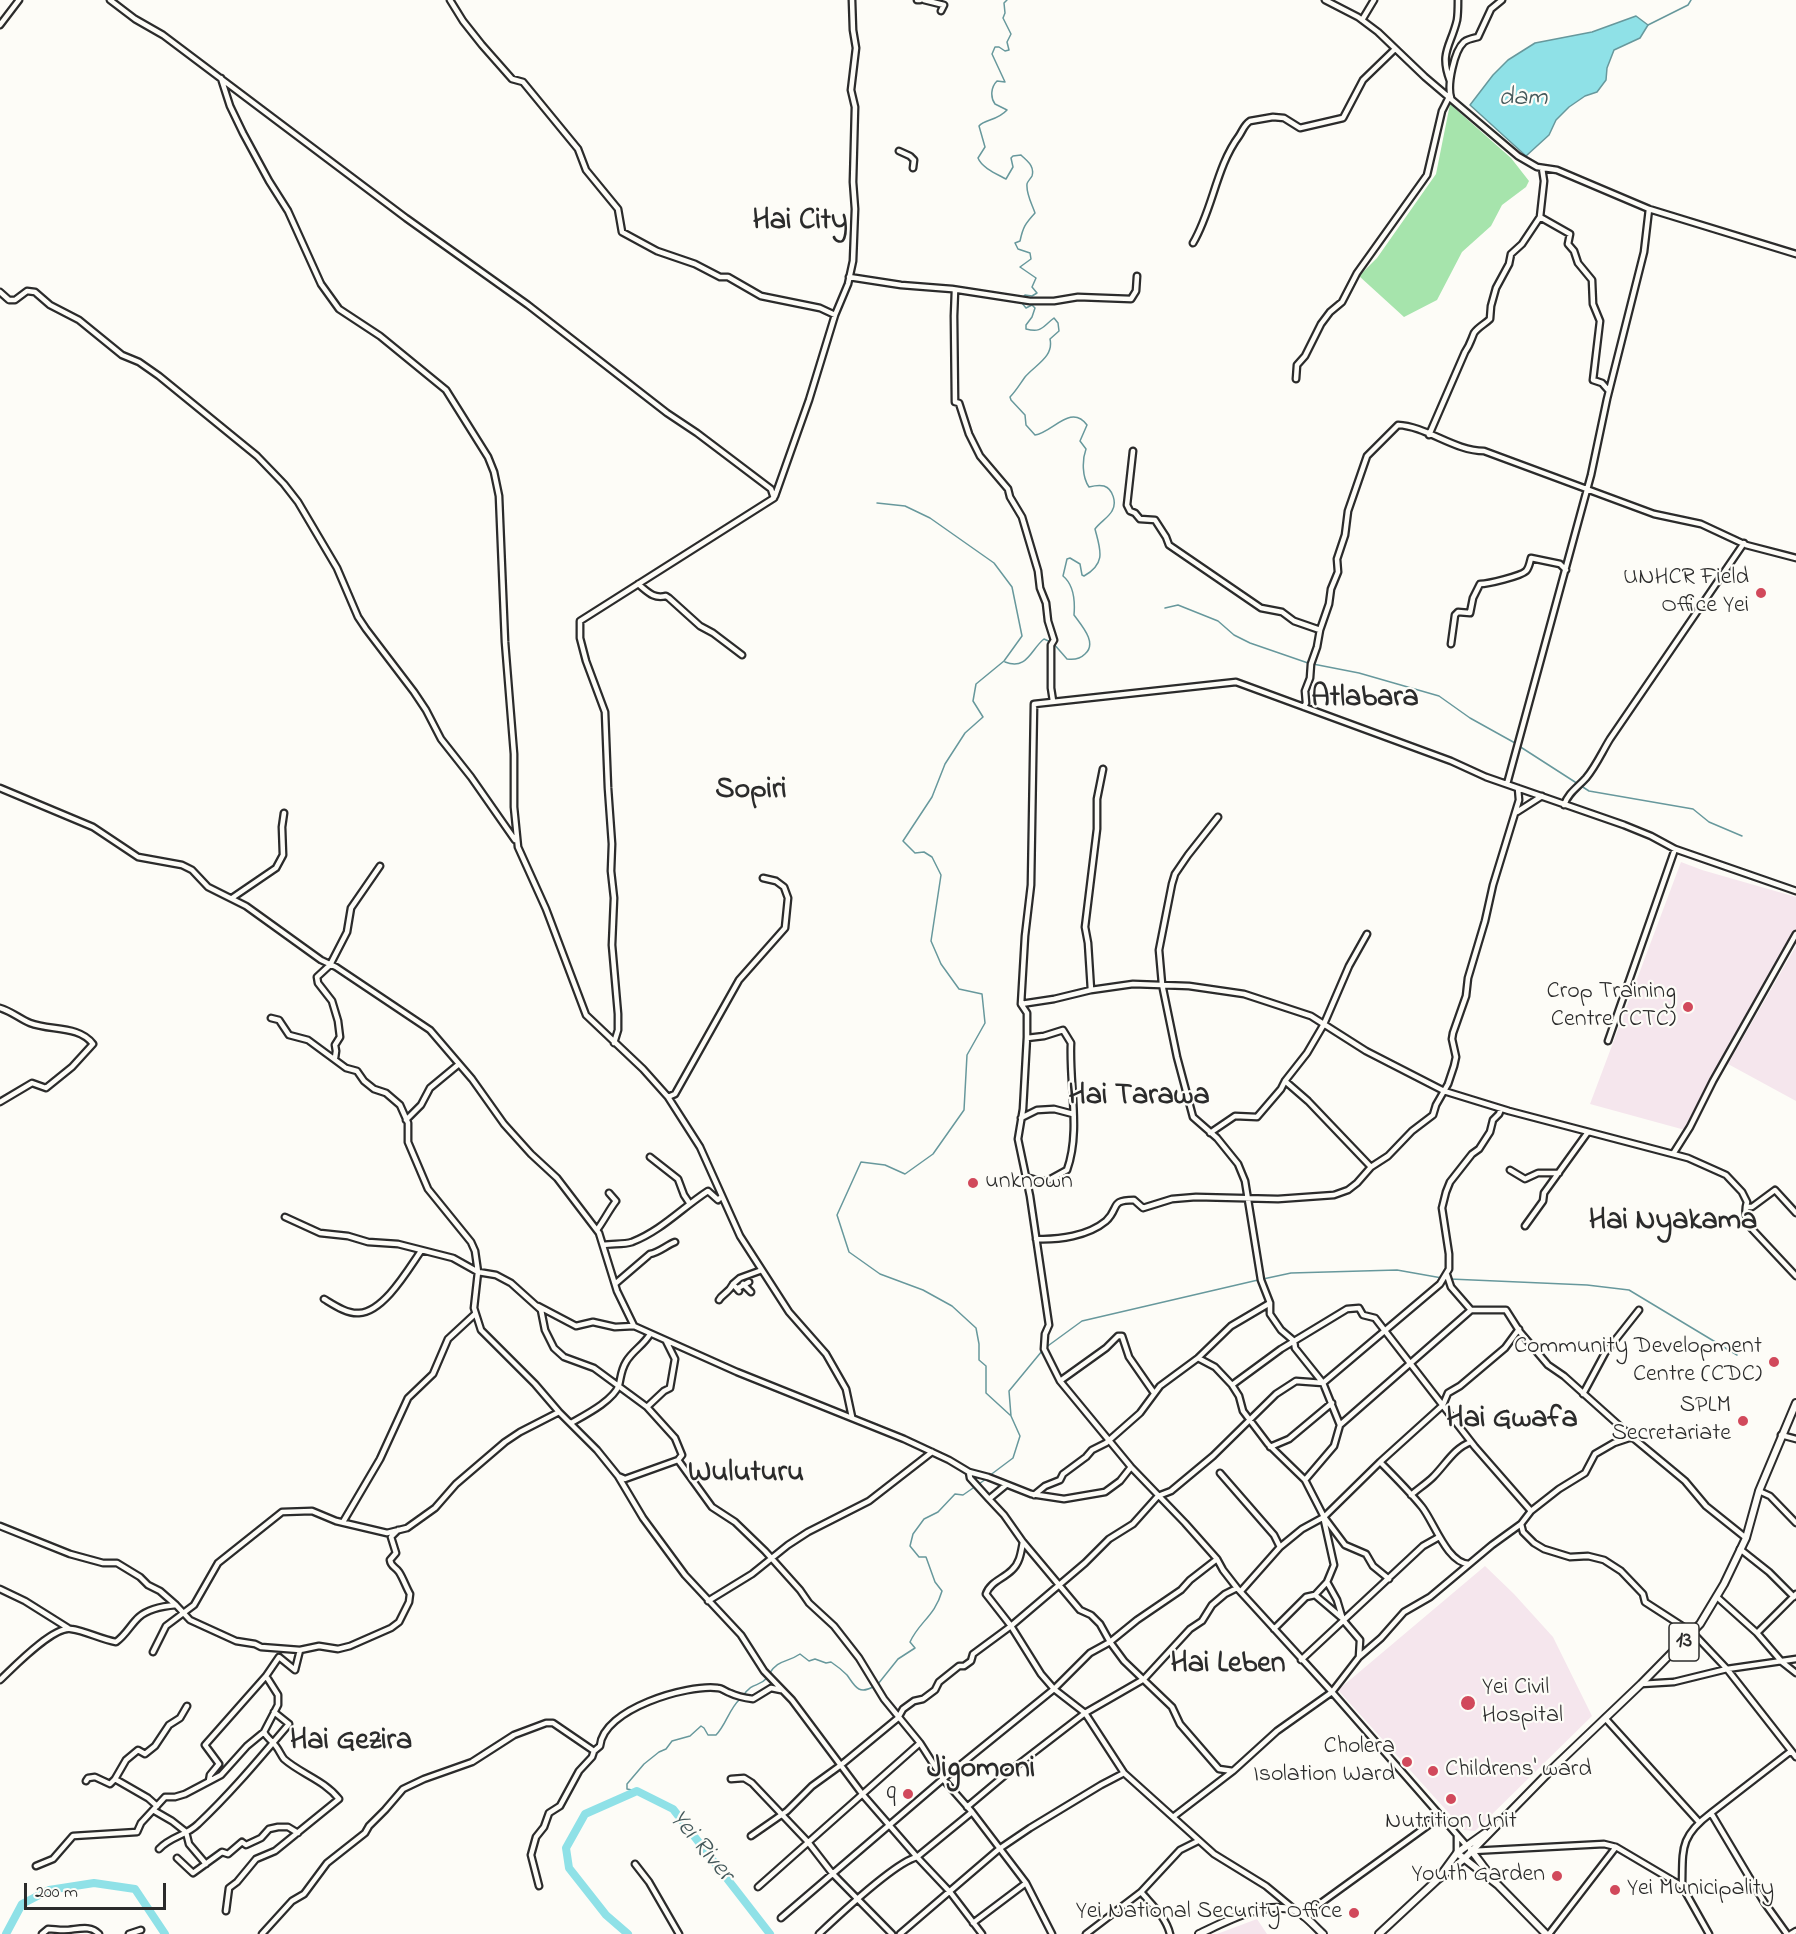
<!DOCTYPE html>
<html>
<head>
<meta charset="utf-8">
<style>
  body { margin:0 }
  #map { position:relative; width:1796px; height:1934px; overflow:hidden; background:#fdfcf7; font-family:"Indie Flower",sans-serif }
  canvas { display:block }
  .scale { position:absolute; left:24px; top:1883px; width:142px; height:27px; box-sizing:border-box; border:3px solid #2b2b2b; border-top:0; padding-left:8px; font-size:18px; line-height:21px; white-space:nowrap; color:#2b2b2b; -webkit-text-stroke:4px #fdfcf7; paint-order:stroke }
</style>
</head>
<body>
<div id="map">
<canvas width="1796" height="1934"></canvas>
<div class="scale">200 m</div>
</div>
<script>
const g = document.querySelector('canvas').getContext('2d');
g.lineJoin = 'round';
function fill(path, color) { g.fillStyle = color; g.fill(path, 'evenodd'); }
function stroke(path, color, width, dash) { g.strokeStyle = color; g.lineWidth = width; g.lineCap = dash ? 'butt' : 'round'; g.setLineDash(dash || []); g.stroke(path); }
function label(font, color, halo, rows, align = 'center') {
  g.font = font + ' "Indie Flower",sans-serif'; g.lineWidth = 4.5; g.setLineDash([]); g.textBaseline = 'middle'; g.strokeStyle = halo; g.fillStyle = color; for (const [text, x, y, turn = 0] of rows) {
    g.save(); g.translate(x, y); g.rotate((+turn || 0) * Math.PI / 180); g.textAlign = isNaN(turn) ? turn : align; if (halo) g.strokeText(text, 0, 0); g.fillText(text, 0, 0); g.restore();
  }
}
fill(new Path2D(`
  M1681,862L1702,870L1796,897V928L1731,1040L1685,1130L1590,1104Z
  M1796,946V1101L1728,1064Z
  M1485,1566L1514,1594L1553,1637L1592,1716L1475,1831L1464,1830L1338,1690Z
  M1257,1919L1267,1934H1217Z`), '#f5e6ed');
fill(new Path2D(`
  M1450,104L1511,158L1529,181L1526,187L1502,205L1491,226L1462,252L1437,300L1404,317L1359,276L1377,258L1436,174Z`), '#a6e4ac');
const water = new Path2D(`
  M1636,16L1648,25L1640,38L1614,50L1607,68L1606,80L1597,92L1585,96L1569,107L1556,120L1549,135L1526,156L1470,105L1493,75L1508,60L1535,43L1592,32Z`);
fill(water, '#8fe1e7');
stroke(water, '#67989c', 1.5);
stroke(new Path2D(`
  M1007,0L1004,3L1005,13L1003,18L1011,34L1007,42L1009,50L1005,51L999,47H995L992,54L1005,82L997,81C991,87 990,97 995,104L1007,110C997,121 985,119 979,126L985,147L978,158C982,168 997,174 1006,179L1013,167L1011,158L1013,156L1021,155C1027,161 1035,166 1032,176C1031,178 1027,182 1027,184C1026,194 1032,204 1035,213C1025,224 1023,227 1020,241L1015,243L1018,249L1030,253L1031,259L1020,267L1036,278L1032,287L1037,293L1032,296L1025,295L1022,298
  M1648,25L1688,5L1691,0
  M877,503L905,506L930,518L994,563L1012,587L1022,636L1004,661L976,684L973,701L983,717L965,733L945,764L932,797L903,841L915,853L924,852L932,857L941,875L931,941L941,964L959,989L982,994L985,1023L967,1055L964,1110L933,1154L905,1174L885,1165L861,1162L837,1215L849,1252L880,1274L923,1290L952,1306L976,1328L979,1344V1360L986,1366V1393L1010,1415
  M1165,608L1178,605L1218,621L1234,635L1250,643L1308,663
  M1005,662C1027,671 1031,649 1044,639L1053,643L1067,659C1074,660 1080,659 1085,654C1098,643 1081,625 1074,615C1075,603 1074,585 1063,576L1067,559L1070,558L1080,564L1082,575L1084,576C1107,563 1100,549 1095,529C1100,522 1108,518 1112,511C1117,503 1113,489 1104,486C1100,485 1093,486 1089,487C1082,477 1082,460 1086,449L1080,441L1087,425C1071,403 1052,433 1035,435L1026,425L1025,415L1011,400L1010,397C1016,391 1020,384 1025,377C1035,365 1054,357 1050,339L1059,331L1058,323L1054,318C1042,327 1042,333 1026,329V325L1032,317L1035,308L1032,305L1026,308L1022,303
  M1313,664L1359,673L1439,696L1470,718L1515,743
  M1519,746L1589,791L1693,809L1709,822L1742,836
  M1263,1279L1291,1273L1397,1270L1442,1278
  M1450,1279L1587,1285L1629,1290L1737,1355
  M1045,1348L1082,1321L1258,1280
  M989,1476L1013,1458L1020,1436L1011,1416L1009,1391L1042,1351
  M769,1674C778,1659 787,1663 800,1654L809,1661L815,1659L826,1663L831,1662C837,1666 842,1670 847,1675C855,1686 858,1695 873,1687
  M878,1684L898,1659L915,1648L910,1642C919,1622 935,1616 942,1591L935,1582L926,1557H919L910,1546L913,1534L924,1519L938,1512L955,1494L963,1495L986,1479
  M743,1696C753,1681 758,1688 767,1678
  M637,1791L627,1789V1784L644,1764L659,1752L666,1749L672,1741L690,1736L701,1726L704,1728L708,1735H716C726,1725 729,1709 740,1699`), '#67989c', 1.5);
stroke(new Path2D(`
  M6,1934L22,1904L49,1890L94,1883L135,1889L165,1934
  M628,1934L606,1915L569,1868L566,1848L585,1814L637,1791L673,1809L770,1934`), '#8fe1e7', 8);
const minor = new Path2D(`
  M110,0L135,19L163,35L406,218L528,305L667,413L697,433L771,489L774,498L580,621V638L586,661L605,712L608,788L612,844L611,871L614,898L612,945L618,1014V1030L614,1043
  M450,0L463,21L482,45L512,79L523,82L578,149L586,170L618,209L622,232L657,251L695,264L720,277H728L761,296L820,308L835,315
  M917,0H920
  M924,0L944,5L941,11
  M1325,0L1358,17L1378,32L1425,77L1518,156L1537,167L1557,170L1649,209L1796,254
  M1362,20L1374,0
  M0,25L19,0
  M221,78L230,106L243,133L269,181L288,211L321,284L339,309L380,336L446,390L488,457L494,472L499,496L505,642L514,754V807L518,847L546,909L586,1015L643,1069L668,1097L700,1147L740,1236L789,1312L826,1354L846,1389L852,1417
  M1450,81C1439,52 1451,46 1457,20C1458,14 1458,6 1458,0
  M1451,98C1447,85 1454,51 1464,42C1468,39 1474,38 1478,37L1491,9L1502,0
  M899,151L910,156L914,160L913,168
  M1542,168L1544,181L1540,217L1570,234L1568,244L1574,251L1578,263L1592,280L1593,304L1600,321L1593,380L1602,383L1609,391
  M1193,243C1213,209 1216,167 1239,136C1243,130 1244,125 1250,121L1273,117L1284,118L1300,128L1343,118L1363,80L1395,49
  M849,277L901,285L952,289L1030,301H1054L1078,297L1131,299L1136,291L1137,276
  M955,290L954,316L955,402L959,403L969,434L980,456L1008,489L1010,497L1022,517L1038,571L1040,588L1046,603L1048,621L1054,640L1051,645V688L1053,701
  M0,292L9,300H15L27,291L35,292L50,305L79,320L122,355L139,362L159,376L257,456L284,484L298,502L337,568L358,617L366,629L414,692L426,710L441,739L471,777L515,840
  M1296,379L1297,365L1305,356L1321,324L1330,312L1342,302L1357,273L1427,175L1442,111L1449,97
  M1429,435L1465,352C1470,345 1471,340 1474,333C1478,327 1485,324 1490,319L1491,306L1496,288L1509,264L1511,254L1522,244L1540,217
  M1133,451L1127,505L1130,511L1135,513L1140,519L1155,520L1166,537L1169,545L1261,608L1282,612L1294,621L1320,630L1317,647L1311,664L1310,678L1305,691L1306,703L1304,707
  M775,496L809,400L835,315L848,284L853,261L855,209L853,182L855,107L851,90L856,48L853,30L852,0
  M638,584C648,592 653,599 666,596L669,598L700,626L713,633L742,655
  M1320,630L1329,604L1331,589L1338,572L1337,559L1345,535L1348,511L1367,456L1398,425C1426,426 1454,451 1484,451L1654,514L1701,524L1746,545L1796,558
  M1451,644L1455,615L1458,612L1470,613L1473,598L1480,584C1488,584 1521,576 1526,571C1529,568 1530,562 1531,558L1560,564L1566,570
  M1507,784L1591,475L1607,399L1644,252L1649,209
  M0,788L93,827L138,857L182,865L192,870L208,887L246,906L321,960L336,967L430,1030L472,1079L504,1124L531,1154L557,1178L599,1233L617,1291L634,1326L737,1372L904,1439L949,1460L969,1472L988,1477L1031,1494L1064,1499L1105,1492L1120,1481L1131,1467
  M1564,805C1568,793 1578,787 1586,778C1596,766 1602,752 1610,739L1744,543
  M1517,812L1542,796
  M1218,817L1188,855L1175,874L1172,884L1159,950L1162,984L1177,1057L1193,1117L1217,1138L1238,1164L1245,1181L1261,1280L1270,1303V1314L1281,1330L1294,1341L1295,1348L1323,1383L1340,1425
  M232,898L276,868L283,855L282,827L284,813
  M1091,990L1088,943L1085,927L1097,829V799L1103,769
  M1021,1004L1054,999L1091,990L1133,984L1189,986L1244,994L1311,1016L1366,1051L1444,1091L1509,1111L1688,1158L1726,1175L1742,1192L1747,1202C1744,1212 1746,1218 1751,1228L1796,1276
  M0,1008C11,1011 20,1019 30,1023C50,1031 79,1025 93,1044L72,1067L46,1088L32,1083L0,1102
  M271,1018L279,1020L289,1035L308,1040L346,1068L357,1071L364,1081L374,1089L386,1093L400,1105L408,1123V1142L428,1189L471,1242L475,1251L478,1272L474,1308L481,1330L535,1384L559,1412L597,1450L618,1476L643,1518L685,1575L741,1635L764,1671L792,1700L863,1795L917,1857L950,1892L982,1934
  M1608,1041L1675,849
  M335,1058L336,1051L335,1045L340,1037L338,1021L332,1001L318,983L317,977L330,965L347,932L351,908L380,866
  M1285,1081L1308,1101L1371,1167
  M668,1097L675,1094L739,980L785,928L788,898L784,887L776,881L763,878
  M1021,1118L1037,1110L1054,1109L1073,1114
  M406,1120L421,1105L430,1088L459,1064
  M1210,1133L1235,1116L1257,1117L1281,1089L1285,1081L1307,1053L1324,1024L1349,966L1367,934
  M1673,1154L1690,1127L1713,1081L1796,934
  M650,1157L678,1179L684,1195L690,1204
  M1510,1170L1525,1179L1538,1173H1559
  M1026,1177L1040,1181H1047L1067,1170C1081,1131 1069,1085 1071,1043L1063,1030L1044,1036L1027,1038
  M1746,1207H1752L1775,1190L1796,1213
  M285,1217L320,1233L348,1236L368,1242L398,1244L453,1258L478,1272L496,1275L511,1283L541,1310L545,1330L554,1348L564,1357L594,1368L647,1407L675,1438L682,1455L678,1460L712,1507L735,1522L765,1551L800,1590L809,1603L834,1626L859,1658L884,1699L920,1743L943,1779L972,1812L1026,1883L1052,1934
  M1525,1226L1543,1201L1544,1193L1588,1132
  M597,1230C605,1219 609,1210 616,1201L609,1193
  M1036,1239C1059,1240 1088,1236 1106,1221C1120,1208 1109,1200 1134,1200L1143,1208L1172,1199L1196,1197L1278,1199L1334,1195L1348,1190L1357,1183L1371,1167L1388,1156L1412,1131L1433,1115L1436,1105L1448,1084L1454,1066L1456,1057L1452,1039L1453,1033L1466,996L1468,978L1485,921L1493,885L1519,800L1518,788
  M603,1245C612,1243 623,1245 632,1242C661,1231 683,1207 708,1191L718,1200L722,1196
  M1447,1275L1451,1287L1471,1310
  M615,1284L650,1254C658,1253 667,1245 675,1242
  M743,1284L751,1292
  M738,1288L749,1282
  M739,1291L733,1284L740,1278L762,1270
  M324,1299C334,1305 347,1314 359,1313C384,1312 409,1268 421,1251
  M719,1300C722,1294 729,1293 733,1284
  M538,1306L576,1326L593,1322L615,1327L634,1326
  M1198,1358L1215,1367L1232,1385L1239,1396L1243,1411L1268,1444L1305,1480L1324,1517L1345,1545L1366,1554L1373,1566L1389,1579
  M1060,1381L1106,1348L1118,1336H1122L1129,1357L1154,1393
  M1232,1385L1281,1349L1347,1309L1359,1308L1363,1315L1375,1318L1475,1447L1531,1511
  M1583,1394L1605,1353L1639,1310
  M647,1407L664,1391L670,1388L675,1359L666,1341
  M571,1423C585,1415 613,1401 619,1385C621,1377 621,1370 626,1362C632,1351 644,1345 650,1334
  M1781,1435L1796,1439
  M1270,1447L1289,1439L1332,1403
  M1380,1462C1394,1476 1409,1491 1422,1507C1434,1522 1447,1563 1469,1564
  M969,1472L970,1478L989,1499
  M1220,1473L1274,1535L1280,1547
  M618,1476L625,1479L678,1460
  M1305,1480L1334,1446L1340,1425L1471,1310H1506L1520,1332L1548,1365L1564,1376L1632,1437L1667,1466L1685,1481L1706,1506L1746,1538
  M1006,1485L989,1499L1004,1515L1023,1542L1080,1610L1091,1615L1100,1624L1110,1642L1124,1661L1172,1707L1180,1724L1219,1769L1233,1771
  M1759,1491L1770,1496L1796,1523
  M1034,1495L1045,1486L1060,1480L1063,1474L1086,1457L1092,1450L1106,1443L1140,1413L1160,1386L1198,1358L1231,1326L1270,1303
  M1411,1495C1418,1489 1427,1483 1433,1477C1446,1464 1454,1448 1471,1442
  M1324,1520L1334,1565L1327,1582L1337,1600L1343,1620L1360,1640L1359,1657
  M343,1522L380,1459L408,1398L433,1374L448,1339L475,1314
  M1521,1524L1523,1532L1534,1543L1544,1549L1570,1557L1588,1556L1604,1560L1621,1571L1643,1594L1645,1602L1693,1633L1727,1669L1796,1757
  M0,1526L70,1554L103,1563H117L140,1577L148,1585L160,1591L176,1605L190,1620L236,1641L255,1644L261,1647L300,1650L319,1646L338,1649L350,1646L391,1628L399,1622L409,1602L410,1594C406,1587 403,1578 399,1572C395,1566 391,1567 390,1560L396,1553L391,1537L398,1530
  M1023,1542C1021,1552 1020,1563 1012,1570C1003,1579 990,1582 986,1594L1011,1626L1041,1674L1054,1689L1085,1713L1124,1773L1214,1854L1266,1886L1295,1910
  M1740,1549L1769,1572L1794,1597
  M0,1589L25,1601L68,1628
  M1241,1591L1280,1547L1302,1529L1324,1517L1380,1462L1443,1405L1448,1393L1460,1386L1505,1348L1519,1329
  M1315,1595L1327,1582
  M1717,1597L1757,1633L1782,1662L1796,1673
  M708,1601L752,1574L788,1545L808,1532L869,1501L932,1452
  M1274,1629L1306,1597L1315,1595L1342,1618
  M1757,1633L1796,1594
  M153,1652L166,1626L194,1605L218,1563L282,1512L312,1511L336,1521L387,1533L407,1528L435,1508L456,1484L505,1442L520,1432L559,1412
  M1301,1660L1423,1546L1439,1537
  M0,1680C13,1668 53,1626 71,1629C86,1631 100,1639 116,1642C126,1635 131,1624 139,1617C149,1608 164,1606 176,1605
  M1641,1684L1674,1682L1727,1669L1796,1659
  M1605,1718L1699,1822
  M115,1779L126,1760L138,1750L145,1754L155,1746L169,1725L180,1718L187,1706
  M731,1779L744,1778L752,1783L808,1842L832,1873L892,1934
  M86,1781L88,1778L95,1777L110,1784L115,1779L148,1798L157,1806
  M209,1781L210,1775L219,1764L205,1745L266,1676
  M967,1807L1011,1770L1085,1713L1144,1679L1190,1629L1202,1621L1212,1605L1225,1594L1237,1588
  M153,1810L172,1821L186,1832L189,1844L206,1864
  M1173,1817L1233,1771L1277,1731L1332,1692L1359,1657L1381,1638L1404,1612L1430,1597L1492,1545L1521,1524L1531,1511L1559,1489L1585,1473L1595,1454L1614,1443L1632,1437
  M1457,1835V1853
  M751,1836L787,1811L812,1786L841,1765L898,1718L903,1709L914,1701L923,1699L935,1690L939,1682L959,1666H964L971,1661L973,1654L1011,1626L1085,1563L1109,1539L1133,1524L1158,1496L1171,1491L1213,1456L1276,1394L1296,1381L1323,1383L1440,1284L1449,1269V1254L1442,1208L1446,1192L1450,1182L1472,1154L1479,1149L1490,1132L1493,1120L1499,1114L1501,1109
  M1466,1845L1332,1692L1237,1588L1223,1570L1217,1559L1185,1523L1131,1467L1060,1381L1044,1349L1045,1334L1049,1325L1030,1196L1018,1139L1023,1109L1027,1037V1013L1021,1004L1025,936L1031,885L1034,704L1236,682L1451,761L1486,777L1624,825L1651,836L1675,849L1796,891
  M159,1849C171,1836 186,1836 198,1824C231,1793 260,1758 289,1724L274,1712
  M1472,1851L1604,1844L1616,1847L1682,1886L1709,1934
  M177,1858L193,1873L222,1852L228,1854L242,1842L246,1845L261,1838L269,1829L278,1827H288L298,1833
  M635,1864L649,1882L679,1934
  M36,1866L53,1859L73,1836L137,1832L141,1823L165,1797H175L185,1794L221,1775L247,1746L264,1732L278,1705V1695L266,1676L279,1657L295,1670L300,1650
  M539,1886L531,1855L536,1837L544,1827L549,1813L560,1806L579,1771L592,1757L594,1751
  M1682,1886C1683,1849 1679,1837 1711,1813
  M758,1887L920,1743
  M1141,1892C1152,1905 1166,1917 1170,1934
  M226,1911L229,1888L237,1882L256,1859L275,1851L339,1799C324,1780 301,1774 284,1759C280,1754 278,1747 273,1743C269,1738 267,1738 264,1732
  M1303,1916L1441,1816
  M781,1918L943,1779L1054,1689L1090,1653L1110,1642L1137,1620L1181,1590L1190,1580L1217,1559
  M973,1923L1026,1883
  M42,1934L48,1929C53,1929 58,1930 64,1930C76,1930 90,1924 99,1934
  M129,1934L141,1930
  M262,1934L292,1901L304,1894L327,1863L365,1833L369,1826L385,1810L403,1789L424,1779L472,1762L514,1735L546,1723H553L594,1751L600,1746C603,1709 687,1684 718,1688C722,1688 726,1692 730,1693C738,1697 745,1698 753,1699L771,1688L781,1690
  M819,1934C837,1917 896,1862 917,1857L972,1812
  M900,1934L999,1849L1030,1828L1101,1785L1124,1773
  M1086,1934L1141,1892L1180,1850L1198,1841
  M1549,1934L1616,1847
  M1787,1934L1764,1902L1711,1813L1791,1751
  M1791,1934L1796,1931`);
const major = new Path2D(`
  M1471,1850L1492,1878
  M1457,1853L1498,1885L1546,1934
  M1441,1875L1457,1853L1485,1833
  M1199,1934C1227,1921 1262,1901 1294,1910C1304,1913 1315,1927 1323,1934
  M1379,1934L1437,1880L1464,1859L1553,1768L1641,1684L1700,1624L1724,1584L1746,1538L1759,1491L1796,1403`);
stroke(minor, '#2b2b2b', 9);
stroke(major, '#2b2b2b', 10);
stroke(minor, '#fdfcf7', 4.5);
stroke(major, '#fdfcf7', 6);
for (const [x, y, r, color] of [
  [1761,593,6,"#d1495b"],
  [1688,1007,6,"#d1495b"],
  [973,1183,6,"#d1495b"],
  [1774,1362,6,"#d1495b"],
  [1743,1421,6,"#d1495b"],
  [1468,1703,8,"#d1495b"],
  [1407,1762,6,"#d1495b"],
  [1433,1771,6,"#d1495b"],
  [908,1794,6,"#d1495b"],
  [1451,1799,6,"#d1495b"],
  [1557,1876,6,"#d1495b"],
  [1615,1890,6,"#d1495b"],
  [1354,1913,6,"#d1495b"]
]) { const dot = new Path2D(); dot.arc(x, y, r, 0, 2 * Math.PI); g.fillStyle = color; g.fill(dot); stroke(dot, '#fdfcf7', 2); }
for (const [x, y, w] of [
  [1684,1642,30]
]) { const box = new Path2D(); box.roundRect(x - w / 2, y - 19, w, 38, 4.5); g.fillStyle = '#fdfcf7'; g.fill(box); stroke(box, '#2b2b2b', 1.5); }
label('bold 22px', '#2b2b2b', null, [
  ["13",1684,1642]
]);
label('24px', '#2b2b2b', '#fdfcf7', [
  ["UNHCR Field",1749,579],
  ["Office Yei",1749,607],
  ["Crop Training",1676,993],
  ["Centre (CTC)",1676,1021],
  ["unknown",985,1183,"left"],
  ["Community Development",1762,1348],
  ["Centre (CDC)",1762,1376],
  ["SPLM",1731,1407],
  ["Secretariate",1731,1435],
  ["Yei Civil",1482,1689,"left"],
  ["Hospital",1482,1717,"left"],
  ["Cholera",1395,1748],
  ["Isolation Ward",1395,1776],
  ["Childrens' ward",1445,1771,"left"],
  ["q",896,1794],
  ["Nutrition Unit",1451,1823,"center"],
  ["Youth Garden",1545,1876],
  ["Yei Municipality",1627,1890,"left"],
  ["Yei National Security Office",1342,1913]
], 'right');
label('italic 26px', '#44585a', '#fdfcf7', [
  ["dam",1523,100],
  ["Yei River",700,1847,50]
]);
label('bold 30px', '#2b2b2b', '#fdfcf7', [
  ["Hai City",800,223],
  ["Atlabara",1365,700],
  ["Sopiri",751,792],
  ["Hai Tarawa",1139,1098],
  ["Hai Nyakama",1673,1223],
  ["Hai Gwafa",1512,1421],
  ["Wuluturu",746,1475],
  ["Hai Leben",1228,1666],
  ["Hai Gezira",351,1743],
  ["Jigomoni",981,1771]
]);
</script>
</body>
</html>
